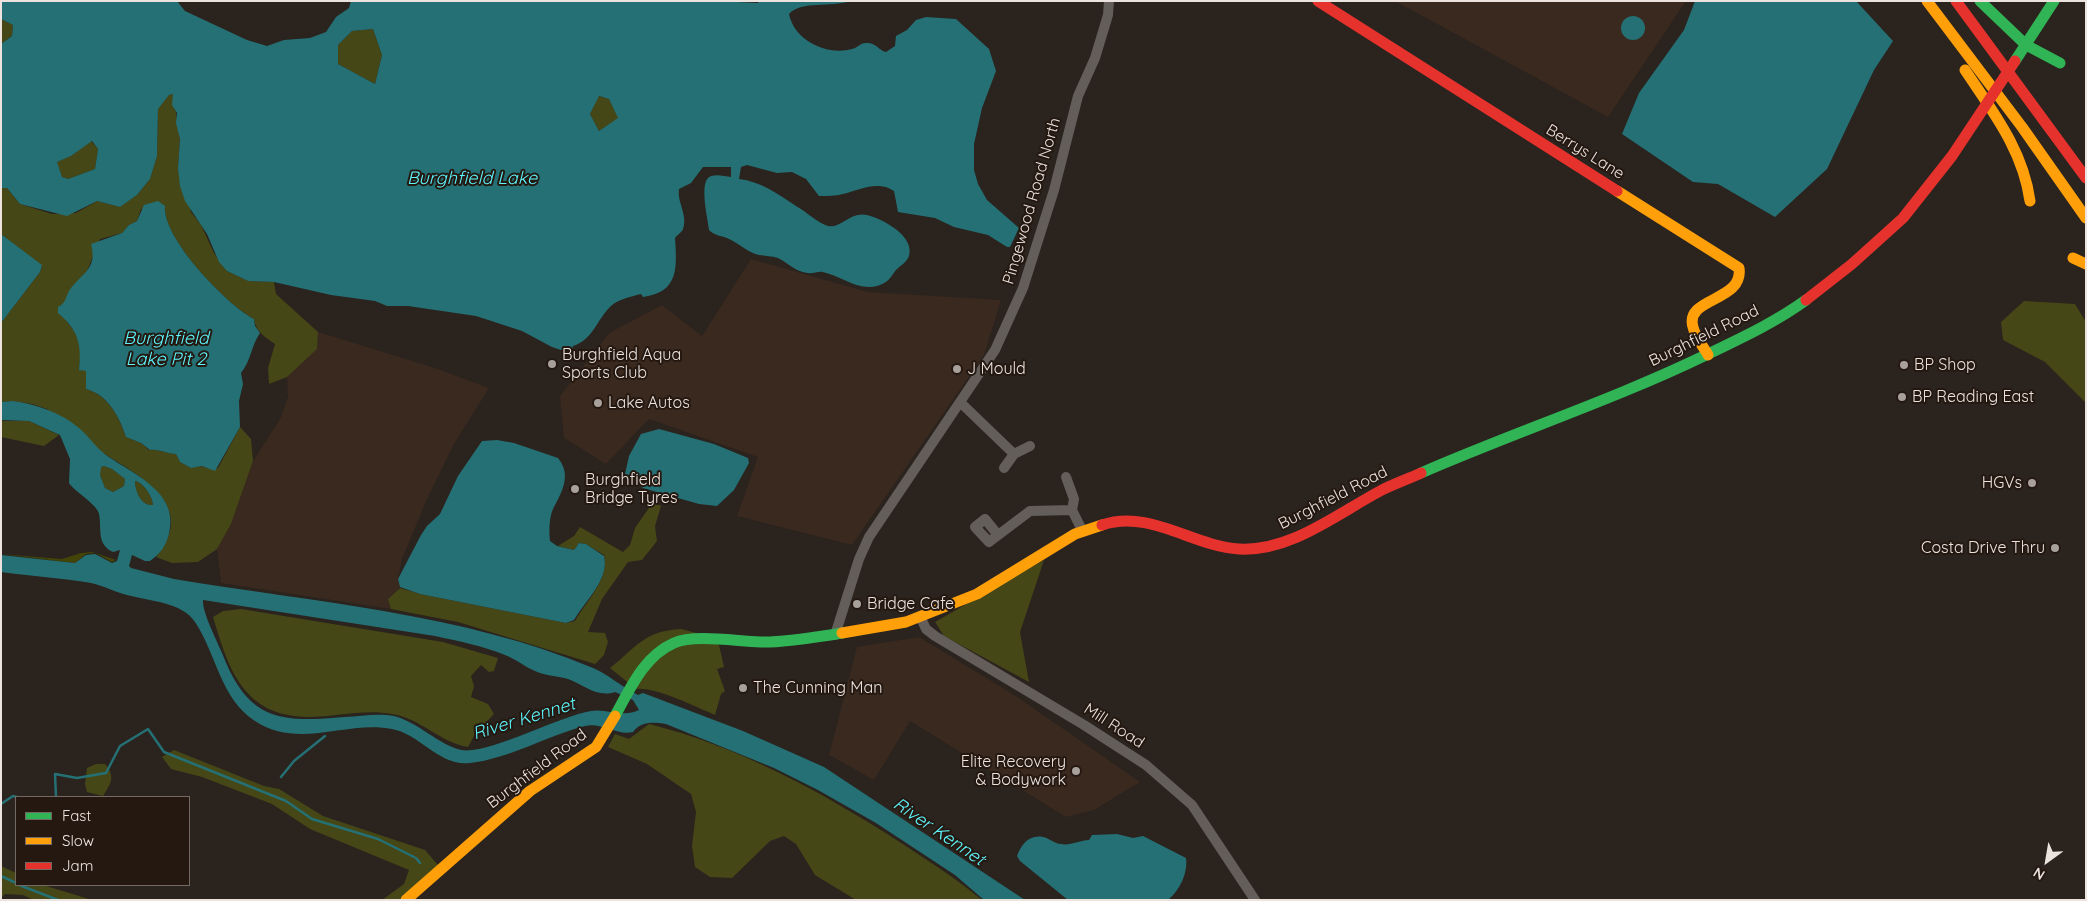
<!DOCTYPE html>
<html>
<head>
<meta charset="utf-8">
<style>
  body { margin:0 }
  #map { position:relative; width:2087px; height:901px; overflow:hidden; background:#2a231e; font-family:Quicksand,sans-serif }
  canvas { display:block }
  .frame { position:absolute; inset:0; border:2px solid #ece3de; pointer-events:none }
  .legend { position:absolute; left:15px; top:796px; width:175px; height:90px; box-sizing:border-box; background:#241811; border:1px solid #746963; margin:0; padding:6px 9px; list-style:none; font-size:15px; color:#ece3de }
  .legend li { display:flex; align-items:center; gap:10px; height:25px }
  .legend b { width:25px; border:1px solid #746963 }
  .north { position:absolute; left:2022px; top:836px; width:50px; height:50px; -webkit-text-stroke:4px #241811; paint-order:stroke; rotate:212deg; font-size:14px; font-weight:700; line-height:20px; text-align:center; color:#ece3de }
  .north::after { content:''; display:block; margin:auto; width:18px; height:22px; background:#ece3de; clip-path:polygon(50% 0,100% 100%,50% 72%,0 100%) }
</style>
</head>
<body>
<div id="map">
<canvas width="2087" height="901"></canvas>
<div class="frame"></div>
<ul class="legend">
<li><b style="height:6px;background:#30b455"></b>Fast</li>
<li><b style="height:6px;background:#ff9f0a"></b>Slow</li>
<li><b style="height:6px;background:#e5322d"></b>Jam</li>
</ul>
<div class="north">N</div>
</div>
<script>
const g = document.querySelector('canvas').getContext('2d');
g.lineJoin = 'round';
function fill(path, color) { g.fillStyle = color; g.fill(path, 'evenodd'); }
function stroke(path, color, width, dash) { g.strokeStyle = color; g.lineWidth = width; g.lineCap = dash ? 'butt' : 'round'; g.setLineDash(dash || []); g.stroke(path); }
function label(font, color, halo, rows, align = 'center') {
  g.font = font + ' Quicksand,sans-serif'; g.lineWidth = 4; g.setLineDash([]); g.textBaseline = 'middle'; g.strokeStyle = halo; g.fillStyle = color; for (const [text, x, y, turn = 0] of rows) {
    g.save(); g.translate(x, y); g.rotate((+turn || 0) * Math.PI / 180); g.textAlign = isNaN(turn) ? turn : align; if (halo) g.strokeText(text, 0, 0); g.fillText(text, 0, 0); g.restore();
  }
}
fill(new Path2D(`
  M1395,1H1686L1608,117Z
  M751,259L868,292L1001,300L984,355L852,545L737,516L758,457L649,419L606,464L564,438L560,396L609,333L662,305L702,336Z
  M318,332L435,368L489,388L454,444L427,499L402,559L398,579L400,587L388,599L391,609L221,583L217,549L231,524L253,461L280,419L288,397L287,377L317,349Z
  M919,637L1016,696L1140,782L1094,810L1066,817L910,721L874,780L829,755L857,647Z`), '#3a291e');
fill(new Path2D(`
  M92,552L116,560L112,562L95,553L86,554L75,563L1,554L62,559L81,553Z`), '#424507');
fill(new Path2D(`
  M1,19L13,25L12,36L1,44Z
  M373,29L382,55L375,84L338,64V45L352,31Z
  M173,94L180,139L178,168L191,212L201,225L214,253L227,271L248,281L274,282L276,294L318,332L317,349L287,377L269,384L268,368L275,344C265,337 256,332 254,319C227,305 162,238 165,206L141,209L137,221L129,225L122,233L100,239L87,271L71,289L64,304L65,319L74,331L81,346L79,370H86V389C108,395 119,417 126,437L141,443L149,450C160,449 166,454 176,454L180,462L191,468C202,463 208,471 218,468L240,427L251,439L253,461L231,524L217,549L198,562L172,563L156,557C197,509 146,479 108,456C86,443 67,425 47,409C32,403 17,400 1,402V323L40,272L42,266L1,234V188H7L20,204L52,214L76,213L97,201L120,207L137,195L150,179L157,156L158,108L169,95Z
  M598,96L609,99L619,118L599,131L590,114Z
  M91,141L98,149L95,169L68,179L62,177L56,162L71,156Z
  M2024,301L2075,304L2086,322V403L2045,362L2003,340L2001,322Z
  M1,421H29L59,435L44,446L1,437Z
  M104,466L112,469L125,479L124,486L113,492L105,488L100,475V467Z
  M135,481C143,482 153,497 153,505C141,506 135,492 135,481Z
  M653,502L661,506L655,526L657,541L642,560L628,562L602,599L588,632L605,633L608,642L604,655L595,664L458,622L391,609L388,599L400,588L420,594L566,623L575,621C586,601 610,579 604,555L586,544L579,543L574,550L558,546L574,536L580,527L623,552L630,545L635,528Z
  M1044,560L1020,632L1029,682L944,636L935,622Z
  M241,609L443,642L498,658L494,671L489,672L481,665L471,676L474,686L471,697L488,704L494,714L475,734L468,747C441,743 420,718 392,714C364,709 336,717 308,717C243,716 229,670 213,617L223,611Z
  M681,629L704,635L719,645L724,667L717,669L725,691L721,694L715,715C695,707 657,687 636,689L610,668C637,647 643,631 681,629Z
  M649,724C738,746 822,792 898,841C927,860 956,878 982,900H856L815,875L796,844L784,836L770,841L732,878L710,877L695,867L692,846L696,812L691,794L647,764L608,747L615,734L629,739Z
  M174,750L264,786L279,789L323,816L425,850L438,865L399,900H382L404,884L409,870L310,829L272,804L202,777L171,769L162,757Z
  M96,764H105C116,777 111,783 103,796L87,792L85,784L87,768Z
  M1,866L16,873V885H43L92,900H34L23,895L5,894L1,898Z`), '#454716');
fill(new Path2D(`
  M1,1H177L185,11L247,40L267,46L284,40L310,38L326,32L336,17L349,8L351,1H716L758,3L759,1H850C830,8 802,0 789,14C794,40 826,56 852,49C857,48 860,43 866,43C876,42 878,50 886,52L895,46L896,36L907,30L916,20L926,17L956,19L989,49L996,71L982,108L974,144V170L978,184L987,200L1019,228L1010,247H1007L988,235L954,227L935,218L898,212L894,191C878,180 860,190 843,194C836,196 827,196 819,196L806,179L792,172L777,173L747,165L741,167L739,179C760,181 778,194 796,206C807,212 816,222 828,226C840,229 851,211 867,215C883,219 915,236 909,256C907,262 901,265 896,270C890,278 888,283 877,286C858,291 841,276 823,272C818,271 813,274 808,273C796,272 788,263 778,258C772,256 765,256 759,255C747,252 740,244 729,239C722,235 716,237 709,230C708,219 698,180 711,176C717,174 725,176 731,177V167H703L691,183L679,189C677,203 688,215 683,229C682,232 677,235 675,238C677,268 679,292 643,297L641,294C630,297 619,299 611,306C597,319 593,340 573,346L572,350H561L552,347L522,331L476,316L408,306H387L375,301L331,295L274,282L248,281L227,271L219,262L207,234L185,201L180,186L178,168L180,139L176,123L177,113L172,105L173,94L169,95L158,109L157,156L150,179L137,195L120,207L97,201L67,216L20,204L7,188H1V44L12,36L13,25L1,19ZM373,29L382,55L375,84L338,64V45L352,31ZM599,96L609,99L618,118L599,131L590,114ZM92,141L98,149L95,169L68,179L62,177L57,162L71,156Z
  M1695,1H1856L1893,41L1874,70L1827,169L1775,217L1718,184L1693,182L1622,134L1639,93L1684,30Z
  M1621 28a12 12 0 1 1 24 0a12 12 0 1 1-24 0Z
  M158,201L165,206C162,238 227,305 254,319L255,326L260,333C251,346 251,361 241,373L243,384L239,401L240,427L215,471L202,466L191,468L180,462L176,454C166,454 160,449 150,450L141,443L126,437C119,416 108,395 86,389V371L79,370C82,344 78,330 58,313V307C66,303 65,298 69,291C81,273 98,270 91,244L122,233L129,225L137,221L144,205Z
  M1,234L42,265L40,272L1,323Z
  M12,401C36,404 60,412 79,428C89,436 95,447 106,455C133,474 180,492 169,534C166,546 160,554 150,561H145L132,555L129,566L131,568L174,579C312,602 463,613 593,668C609,675 622,687 638,695L643,693L743,731L824,767L1025,900H984L955,875L876,823L818,790L774,768L666,724C653,722 641,721 633,732C617,736 602,722 585,726C549,735 508,759 470,763C440,767 420,734 392,729C346,720 299,750 255,721C220,698 217,655 195,622C182,602 149,601 127,595C115,592 104,586 91,583C62,578 31,576 1,572V555L75,563L86,555L95,554L112,563L117,561L120,550L113,552C96,544 102,529 99,514C97,504 76,493 69,483L70,459L60,435L29,421L1,420V402ZM104,466L112,469L125,479L124,486L113,492L105,488L100,475L101,467ZM135,481C143,482 153,497 153,505C141,506 135,491 135,481ZM203,600L435,636C458,641 483,646 505,655C516,659 525,667 535,671C546,676 558,676 568,679C584,685 597,698 615,692L633,700L639,710C623,718 606,708 591,711C559,716 488,755 461,750C439,745 418,722 394,716C379,713 360,716 345,717C278,723 248,720 222,653C217,641 202,612 203,600Z
  M659,429L714,444L748,458L749,463L734,490L717,506L699,504L643,488L625,474L629,456L641,434Z
  M497,440L514,443L558,458C572,475 562,492 553,509C549,518 549,531 550,541L557,546L574,550L579,543L586,544L604,556C610,579 585,601 574,620L566,623L420,594L400,587L398,579L421,535L427,526L440,514L458,476L482,441Z
  M1117,834L1133,838L1143,836L1186,858C1188,873 1180,890 1168,900H1068L1020,861L1017,856C1021,845 1029,834 1043,837C1049,838 1055,844 1061,844C1070,846 1080,840 1089,840L1092,835Z`), '#257074');
stroke(new Path2D(`
  M281,777L294,761L325,736
  M56,797L55,774L77,778L106,773L120,746L148,729L164,752L286,801L312,819L378,839L416,858L420,863
  M1,804L13,796L17,797
  M1,876L16,883
  M19,885L58,900`), '#257074', 2.5);
stroke(new Path2D(`
  M961,403L1014,454L1004,468
  M1014,454L1030,446
  M1066,477L1074,499L1072,510L1082,530
  M998,535L985,519L975,527L989,542L1030,511L1072,510
  M921,618L926,629L935,636L1084,725L1146,765L1192,805L1255,900
  M835,635L859,559L869,537L995,350L1023,288L1054,190L1078,96L1095,58L1108,15L1109,1`), '#635e5a', 10);
stroke(new Path2D(`
  M1980,1L2026,45L2060,63
  M2015,61L2054,1
  M1421,473C1515,432 1613,400 1706,355C1739,339 1776,322 1806,300
  M615,716C630,689 644,656 674,643C696,633 745,643 770,642C794,641 818,637 842,633`), '#30b455', 11);
stroke(new Path2D(`
  M1927,1L2022,127L2086,218
  M1965,70C1993,112 2023,150 2030,201
  M1617,191L1739,268C1744,302 1684,297 1693,327C1695,337 1703,346 1708,355
  M2073,258L2086,264
  M842,633L906,622L977,594L1075,534L1102,525
  M406,900L530,791L596,747L615,716`), '#ff9f0a', 11);
stroke(new Path2D(`
  M1318,1L1617,191
  M1956,1L2086,178
  M1806,300L1852,264L1903,218L1952,156L2015,61
  M1102,525C1150,509 1192,546 1239,549C1291,552 1338,513 1382,490C1394,484 1408,479 1421,473`), '#e5322d', 11);
for (const [x, y, r, color] of [
  [552,364,5,"#a8a09b"],
  [1904,365,5,"#a8a09b"],
  [957,369,5,"#a8a09b"],
  [1902,397,5,"#a8a09b"],
  [598,403,5,"#a8a09b"],
  [2032,483,5,"#a8a09b"],
  [575,489,5,"#a8a09b"],
  [2055,548,5,"#a8a09b"],
  [857,604,5,"#a8a09b"],
  [743,688,5,"#a8a09b"],
  [1076,771,5,"#a8a09b"]
]) { const dot = new Path2D(); dot.arc(x, y, r, 0, 2 * Math.PI); g.fillStyle = color; g.fill(dot); stroke(dot, '#241811', 2); }
label('16px', '#ece3de', '#241811', [
  ["Berrys Lane",1585,152,32],
  ["Pingewood Road North",1032,201,-74],
  ["Burghfield Road",1704,336,-26],
  ["Burghfield Road",1333,498,-27],
  ["Mill Road",1114,726,33],
  ["Burghfield Road",537,769,-37]
]);
label('16px', '#ece3de', '#241811', [
  ["Burghfield Aqua",562,355],
  ["Sports Club",562,373],
  ["BP Shop",1914,365],
  ["J Mould",967,369],
  ["BP Reading East",1912,397],
  ["Lake Autos",608,403],
  ["Burghfield",585,480],
  ["Bridge Tyres",585,498],
  ["HGVs",2022,483,"right"],
  ["Costa Drive Thru",2045,548,"right"],
  ["Bridge Cafe",867,604],
  ["The Cunning Man",753,688],
  ["Elite Recovery",1066,762,"right"],
  ["& Bodywork",1066,780,"right"]
], 'left');
label('italic 18px', '#5df6fd', '#241811', [
  ["Burghfield Lake",472,179],
  ["Burghfield",166,339],
  ["Lake Pit 2",166,360],
  ["River Kennet",524,719,-17],
  ["River Kennet",939,832,34]
]);
</script>
</body>
</html>
